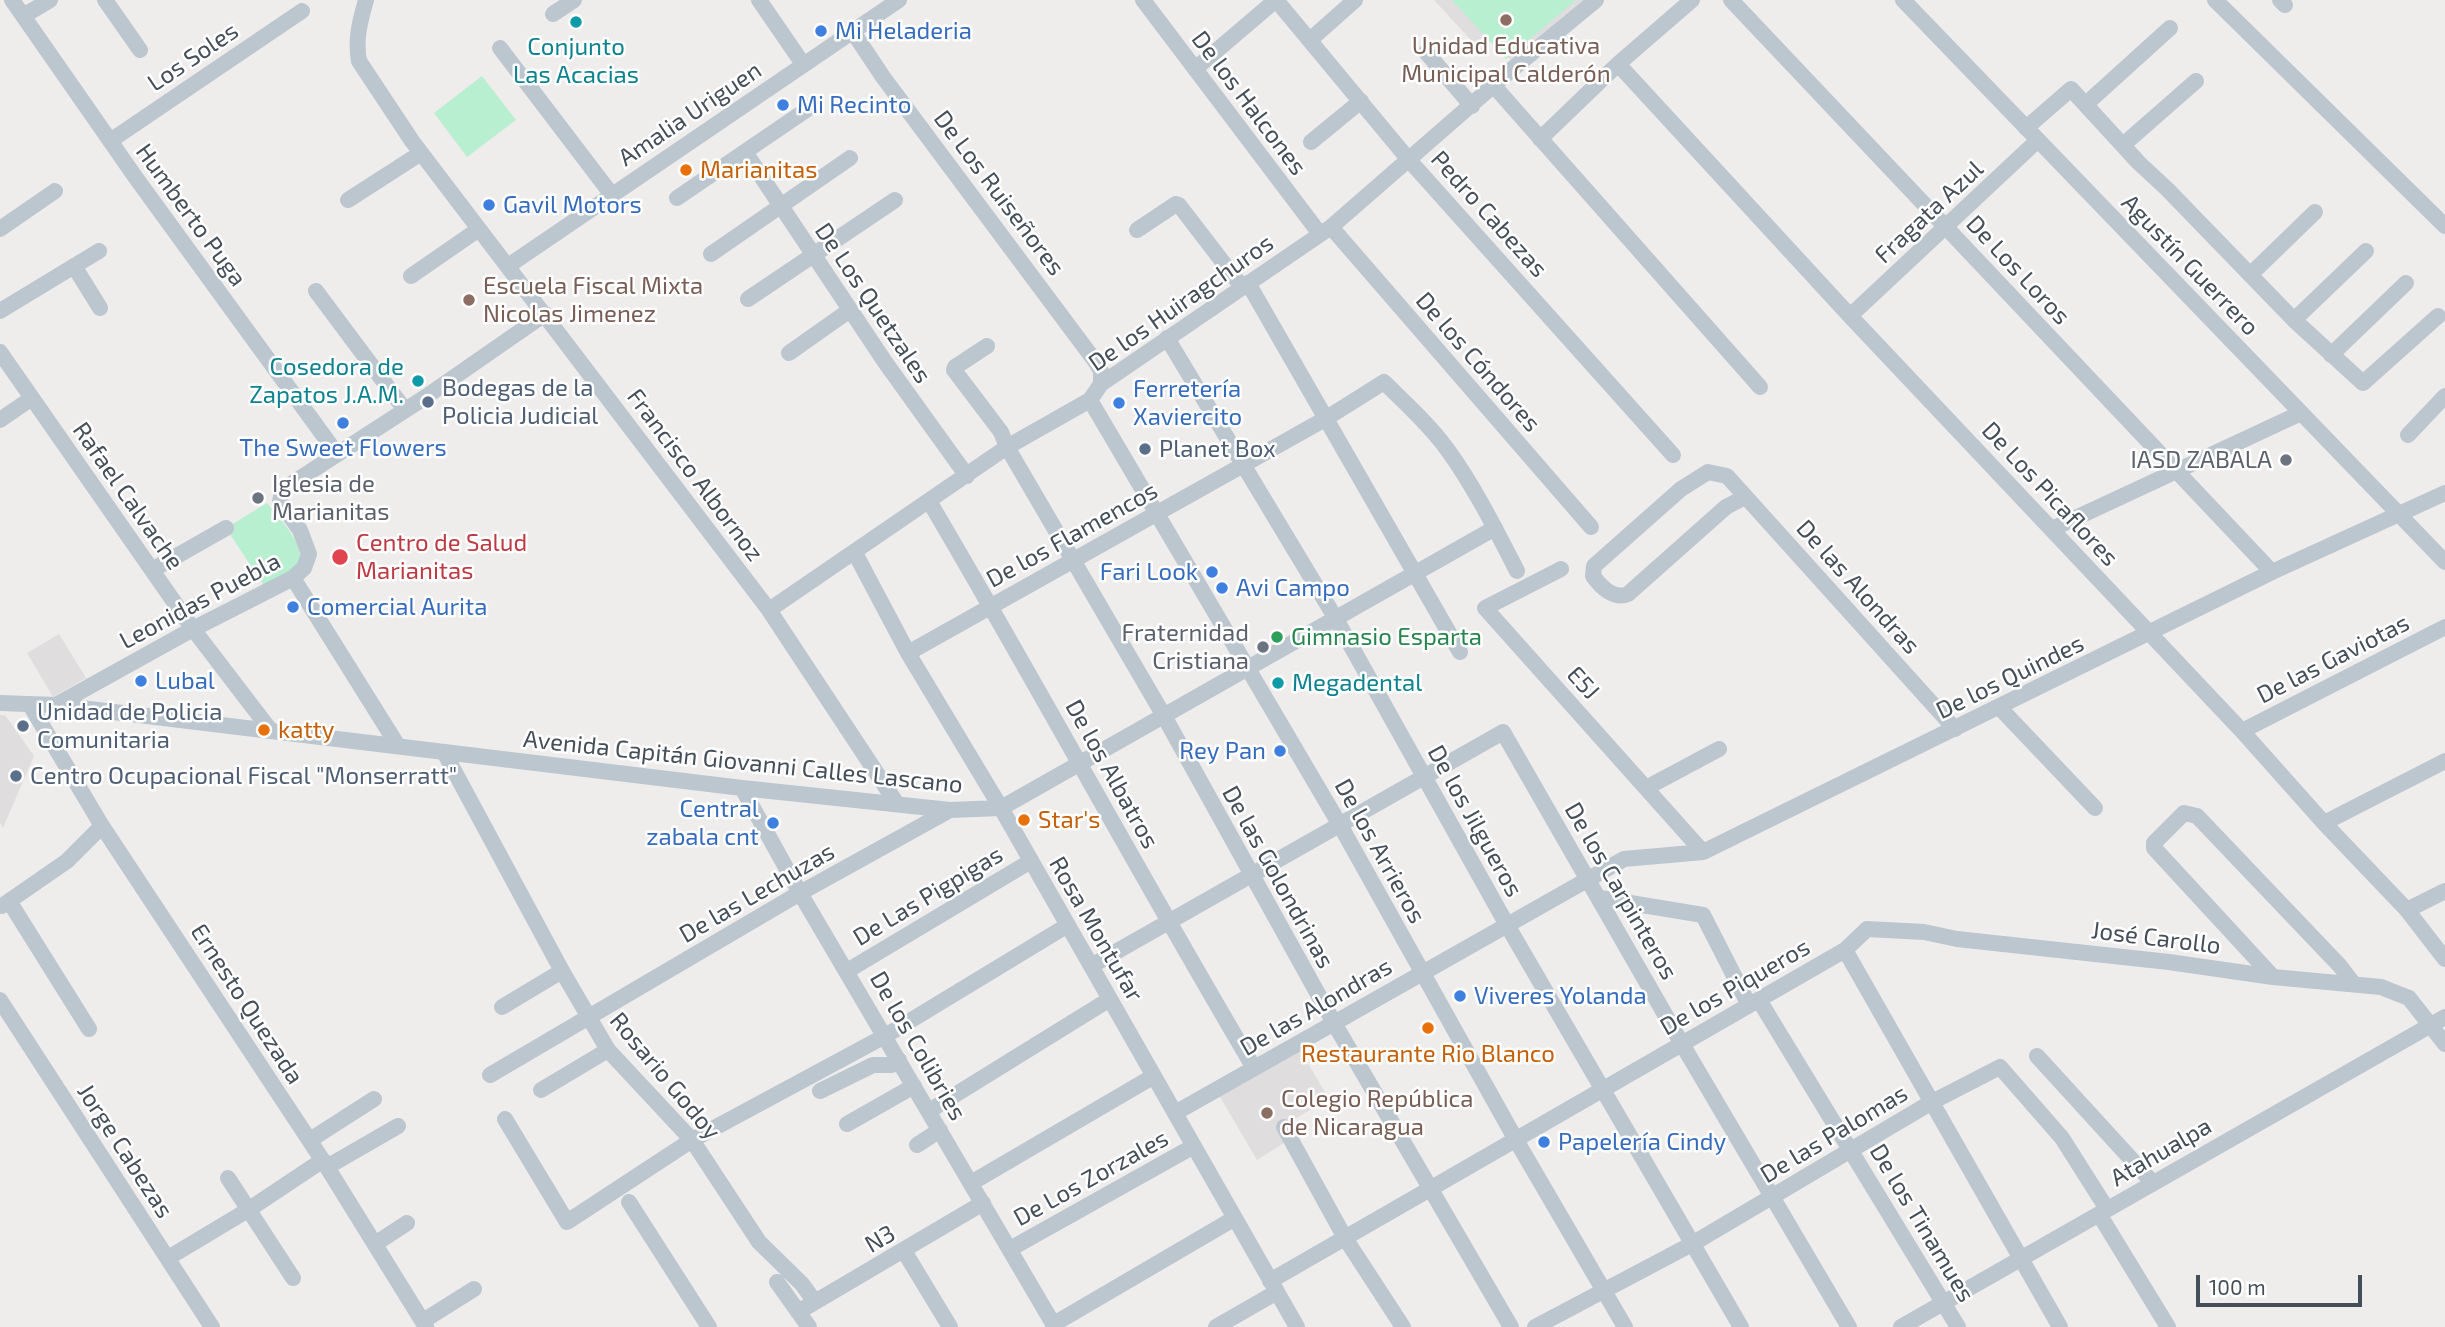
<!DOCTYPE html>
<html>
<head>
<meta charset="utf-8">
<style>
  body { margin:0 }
  #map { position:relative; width:2445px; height:1327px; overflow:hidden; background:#efecec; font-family:"Exo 2",sans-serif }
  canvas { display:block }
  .scale { position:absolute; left:2196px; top:1275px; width:166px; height:32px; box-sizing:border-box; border:4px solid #444f5a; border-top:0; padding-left:9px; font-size:21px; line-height:24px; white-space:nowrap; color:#444f5a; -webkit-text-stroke:5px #fff; paint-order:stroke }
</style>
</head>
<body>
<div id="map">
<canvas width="2445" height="1327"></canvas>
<div class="scale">100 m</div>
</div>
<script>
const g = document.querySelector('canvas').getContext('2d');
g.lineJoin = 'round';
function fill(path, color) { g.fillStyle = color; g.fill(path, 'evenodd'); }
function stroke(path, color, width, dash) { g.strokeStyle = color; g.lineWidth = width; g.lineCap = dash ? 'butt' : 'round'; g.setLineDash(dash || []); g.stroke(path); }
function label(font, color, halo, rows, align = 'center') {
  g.font = font + ' "Exo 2",sans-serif'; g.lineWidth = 5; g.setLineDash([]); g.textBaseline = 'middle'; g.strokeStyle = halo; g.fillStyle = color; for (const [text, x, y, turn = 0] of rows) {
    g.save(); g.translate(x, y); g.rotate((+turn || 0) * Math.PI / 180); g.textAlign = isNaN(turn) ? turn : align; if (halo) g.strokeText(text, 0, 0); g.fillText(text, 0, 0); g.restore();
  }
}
fill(new Path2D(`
  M1434,0H1583L1511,60L1491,40L1481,51Z
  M59,634L86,678L53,697L27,653Z
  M0,715H5L34,756L3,828L0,823Z
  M1300,1050L1329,1099L1281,1127L1287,1141L1257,1160L1219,1095Z`), '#e0ddde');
fill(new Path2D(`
  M1452,0H1576L1506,59Z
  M482,76L516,120L467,157L434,113Z
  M267,503C282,522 303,541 301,566L266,589L226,528Z`), '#b8efd0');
stroke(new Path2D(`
  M12,0L136,178L337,454
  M105,0L140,50
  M366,0C360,21 355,39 359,61L412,141L769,610L897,804
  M759,0L803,64
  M1143,0L1320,234
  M1276,0L1409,160L1673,455
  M1731,0L2272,572
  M1903,0L2445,562
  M2215,0L2445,226
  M2280,0L2285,5
  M553,14L574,0
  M23,16L50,0
  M853,32L883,77L1095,361L1101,371V384
  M1310,40L1355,0
  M500,48L612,195
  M1426,52L1472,106
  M1618,64L1850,316L2242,731L2324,823L2407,910L2445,959
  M1195,69L1276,0
  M1494,86L1760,387
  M2086,104L2170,28
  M2026,128L2071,89L2139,163L2167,189L2294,320L2363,383L2438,316
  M1540,139L1618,64L1692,0
  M110,141L302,11
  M1311,142L1361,101
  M2123,145L2196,81
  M745,152L885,362L967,476
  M677,198L815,104
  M348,200L421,153
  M1331,227L1591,527
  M0,229L55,191
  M1137,230L1176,204L1179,205L1242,287
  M711,254L850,158
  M74,266L100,308
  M508,266L899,0
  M2250,275L2315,212
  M411,276L479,229
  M1248,283L1460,652
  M316,291L405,410
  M748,299L895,200
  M0,311L99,251
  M1850,316L2038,140
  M2294,320L2366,251
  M1167,338L1336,619L1507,925L1741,1327
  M987,346L955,367L954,370L1001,432L1007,447L1164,716L1334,1023L1511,1327
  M0,352L193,629L271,731
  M789,353L850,310
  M2331,355L2406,283
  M1090,400L1340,825L1516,1140L1625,1327
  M0,420L32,398
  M2408,435L2445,396
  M1745,497L1726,507L1628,594C1614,600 1601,587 1593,576L1594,566L1681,489L1708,472L1727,476L1955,729
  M929,501C1040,689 1143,881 1254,1068
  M2052,529L2301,413
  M855,553L908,653L1001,808L1297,1327
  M1561,569L1485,608L1703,852
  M152,570L226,528
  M293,578L398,746
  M769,610L1007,447L1090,400L1101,384L1331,227L1510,71L1596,0
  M908,653L1325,419L1384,382C1405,403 1429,424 1447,449C1474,486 1496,530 1517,571
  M0,703L56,705L742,788L950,810L1001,808L1495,528
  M30,705L102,826L327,1167L426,1327
  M56,705L193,629L293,578L304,568L309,554L300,530L280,502L282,490L424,398L545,314
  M1999,707L2095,808
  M2242,731L2445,627
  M444,752L562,971L608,1050L692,1140L759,1242L802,1284L815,1302
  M742,788L800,893L1055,1327
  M1646,788L1719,749
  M2324,823L2445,761
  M1600,898L1703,915L1749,1005
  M9,901L89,1029
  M2,906L67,861L102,826
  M2407,910L2445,891
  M1845,950L2060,1327
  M1091,966L1503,732L1682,1044L1849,1327
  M847,971L1031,861
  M2273,977L2154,848V843L2184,813L2197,816L2340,966L2353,983
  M0,1000L212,1327
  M1759,1000L1958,1327
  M502,1007L562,971
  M2037,1056L2153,1183
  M490,1075L800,893L950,810
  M541,1090L608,1050
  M820,1091L873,1065H892L899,1060
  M929,1111L1110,999
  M1175,1113L1624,859L1703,852L2272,572L2445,493
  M505,1119L567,1222L692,1140L885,1036L1068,925
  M847,1124L914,1086
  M1284,1127L1345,1238L1403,1327
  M310,1140L374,1099
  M917,1145L940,1130
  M327,1167L398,1126
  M228,1178L293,1278
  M971,1183L1154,1076
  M629,1202L709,1327
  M2099,1214L2168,1327
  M375,1244L407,1223
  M1010,1249L1194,1146
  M904,1251L950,1327
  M168,1258L248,1210L323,1160
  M1270,1281L1845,950L1867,929L1924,932L1957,939L2169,962L2273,977L2381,987L2409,998L2445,1044
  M777,1282L809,1327
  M798,1312L983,1203
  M423,1321L474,1289
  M1054,1324L1235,1218
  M1216,1327L1277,1292
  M1535,1327L1692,1244L1932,1102L2000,1067L2062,1138L2107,1209
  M1901,1327L2445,1017`), '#bcc6cf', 16);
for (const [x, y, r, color] of [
  [1506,20,7,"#8d6e63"],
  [576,22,7,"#0f9aa8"],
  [821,31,7,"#3f7fe0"],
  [783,105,7,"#3f7fe0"],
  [686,170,7,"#e8710a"],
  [489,205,7,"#3f7fe0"],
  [469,300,7,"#8d6e63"],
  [418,381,7,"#0f9aa8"],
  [428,402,7,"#5c6f8a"],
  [1119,403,7,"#3f7fe0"],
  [343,423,7,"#3f7fe0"],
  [1145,449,7,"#5c6f8a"],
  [2286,460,7,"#6b7280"],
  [258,498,7,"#6b7280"],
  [340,557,9,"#e0444e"],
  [1212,572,7,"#3f7fe0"],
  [1222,588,7,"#3f7fe0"],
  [293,607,7,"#3f7fe0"],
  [1277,637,7,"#2e9e5b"],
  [1263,647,7,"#6b7280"],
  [141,681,7,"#3f7fe0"],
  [1278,683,7,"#0f9aa8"],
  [23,726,7,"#5c6f8a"],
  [264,730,7,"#e8710a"],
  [1280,751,7,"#3f7fe0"],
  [16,776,7,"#5c6f8a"],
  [1024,820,7,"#e8710a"],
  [773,823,7,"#3f7fe0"],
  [1460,996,7,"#3f7fe0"],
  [1428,1028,7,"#e8710a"],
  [1267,1113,7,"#8d6e63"],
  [1544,1142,7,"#3f7fe0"]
]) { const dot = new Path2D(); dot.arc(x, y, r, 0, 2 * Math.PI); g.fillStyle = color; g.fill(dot); stroke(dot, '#fff', 2.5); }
label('24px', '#366cbe', '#fff', [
  ["Mi Heladeria",835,31],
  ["Mi Recinto",797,105],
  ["Gavil Motors",503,205],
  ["Ferretería",1133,389],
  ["Xaviercito",1133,417],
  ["The Sweet Flowers",343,448,"center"],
  ["Fari Look",1198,572,"right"],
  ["Avi Campo",1236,588],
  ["Comercial Aurita",307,607],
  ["Lubal",155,681],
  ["Rey Pan",1266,751,"right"],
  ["Central",759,809,"right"],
  ["zabala cnt",759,837,"right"],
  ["Viveres Yolanda",1474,996],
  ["Papelería Cindy",1558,1142]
], 'left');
label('24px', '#785e54', '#fff', [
  ["Unidad Educativa",1506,46,"center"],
  ["Municipal Calderón",1506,74,"center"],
  ["Escuela Fiscal Mixta",483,286],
  ["Nicolas Jimenez",483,314],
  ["Colegio República",1281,1099],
  ["de Nicaragua",1281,1127]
], 'left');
label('24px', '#0d838f', '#fff', [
  ["Conjunto",576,47],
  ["Las Acacias",576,75],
  ["Cosedora de",404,367,"right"],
  ["Zapatos J.A.M.",404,395,"right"],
  ["Megadental",1292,683,"left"]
]);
label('24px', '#444f5a', '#fff', [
  ["Los Soles",193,57,-34],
  ["De los Halcones",1249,103,53],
  ["Amalia Uriguen",690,114,-34],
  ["De Los Ruiseñores",999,193,53],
  ["Fragata Azul",1929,212,-43],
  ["Pedro Cabezas",1489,214,48],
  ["Humberto Puga",191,215,54],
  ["Agustín Guerrero",2190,265,46],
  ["De Los Loros",2018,270,47],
  ["De Los Quetzales",873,303,56],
  ["De los Huiragchuros",1181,303,-35],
  ["De los Cóndores",1478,362,49],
  ["Francisco Albornoz",695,475,53],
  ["De Los Picaflores",2050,494,47],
  ["Rafael Calvache",128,496,55],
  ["De los Flamencos",1072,535,-29],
  ["De las Alondras",1858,587,48],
  ["Leonidas Puebla",200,601,-28],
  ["De las Gaviotas",2333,659,-27],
  ["De los Quindes",2010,677,-26],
  ["E5J",1583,683,48],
  ["Avenida Capitán Giovanni Calles Lascano",743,762,6],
  ["De los Albatros",1112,774,61],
  ["De los Jilgueros",1475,821,61],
  ["De los Arrieros",1380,851,61],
  ["De las Golondrinas",1278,877,61],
  ["De los Carpinteros",1621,891,60],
  ["De las Lechuzas",757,893,-30],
  ["De Las Pigpigas",928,896,-31],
  ["Rosa Montufar",1096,929,60],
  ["José Carollo",2156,938,7],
  ["De los Piqueros",1735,987,-30],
  ["Ernesto Quezada",247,1004,57],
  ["De las Alondras",1316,1007,-30],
  ["De los Colibries",918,1046,60],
  ["Rosario Godoy",665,1076,50],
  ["De las Palomas",1834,1134,-31],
  ["Jorge Cabezas",125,1151,57],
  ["Atahualpa",2161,1152,-30],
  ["De Los Zorzales",1091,1178,-29],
  ["De los Tinamues",1922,1223,59],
  ["N3",880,1239,-30]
]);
label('24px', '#c56008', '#fff', [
  ["Marianitas",700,170],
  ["katty",278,730],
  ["Star's",1038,820],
  ["Restaurante Rio Blanco",1428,1054,"center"]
], 'left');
label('24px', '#4e5e75', '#fff', [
  ["Bodegas de la",442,388],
  ["Policia Judicial",442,416],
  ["Planet Box",1159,449],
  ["Unidad de Policia",37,712],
  ["Comunitaria",37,740],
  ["Centro Ocupacional Fiscal \"Monserratt\"",30,776]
], 'left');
label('24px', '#5b616d', '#fff', [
  ["IASD ZABALA",2272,460],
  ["Iglesia de",272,484,"left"],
  ["Marianitas",272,512,"left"],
  ["Fraternidad",1249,633],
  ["Cristiana",1249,661]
], 'right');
label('24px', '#be3a42', '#fff', [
  ["Centro de Salud",356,543],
  ["Marianitas",356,571]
], 'left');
label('24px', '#27864d', '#fff', [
  ["Gimnasio Esparta",1291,637]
], 'left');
</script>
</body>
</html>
